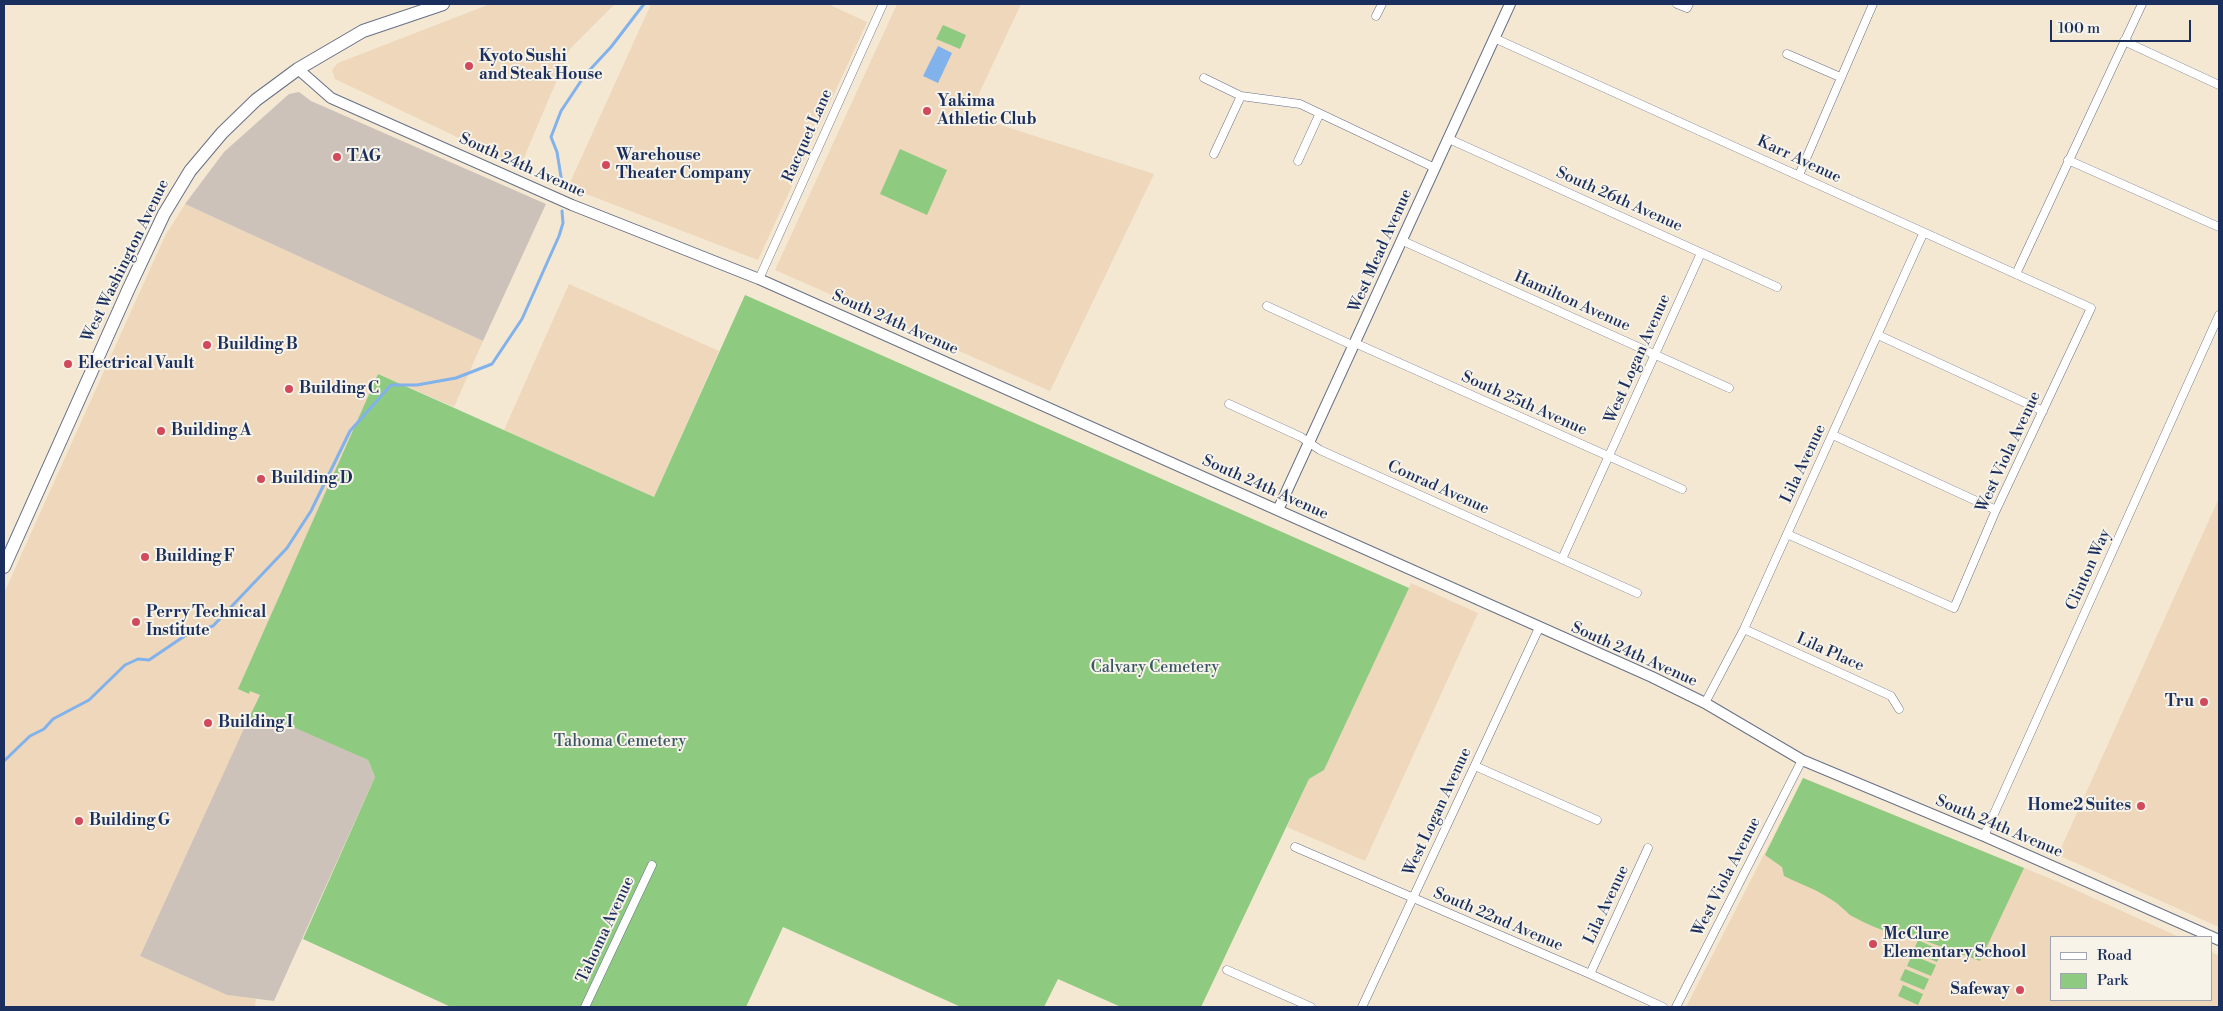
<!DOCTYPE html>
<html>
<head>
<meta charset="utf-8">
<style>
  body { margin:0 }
  #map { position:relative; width:2223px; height:1011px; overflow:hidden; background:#f4e8d3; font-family:"Libre Bodoni",serif }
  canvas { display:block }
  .frame { position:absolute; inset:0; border:5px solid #1b2f5e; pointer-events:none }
  .legend { position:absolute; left:2050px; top:936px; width:162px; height:65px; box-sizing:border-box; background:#f7f3e8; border:1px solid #9fa5b1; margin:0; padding:6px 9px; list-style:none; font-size:15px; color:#1b2f5e }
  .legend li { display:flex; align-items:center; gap:10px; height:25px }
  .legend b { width:25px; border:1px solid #9fa5b1 }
  .scale { position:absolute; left:2050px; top:20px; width:141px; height:22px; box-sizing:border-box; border:2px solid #1b2f5e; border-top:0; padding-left:6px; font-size:15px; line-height:18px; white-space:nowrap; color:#1b2f5e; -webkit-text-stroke:4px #f7f3e8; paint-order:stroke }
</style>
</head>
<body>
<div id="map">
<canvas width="2223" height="1011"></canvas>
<div class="frame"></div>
<ul class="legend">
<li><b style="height:6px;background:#fff"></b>Road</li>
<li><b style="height:14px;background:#8eca7f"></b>Park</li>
</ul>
<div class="scale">100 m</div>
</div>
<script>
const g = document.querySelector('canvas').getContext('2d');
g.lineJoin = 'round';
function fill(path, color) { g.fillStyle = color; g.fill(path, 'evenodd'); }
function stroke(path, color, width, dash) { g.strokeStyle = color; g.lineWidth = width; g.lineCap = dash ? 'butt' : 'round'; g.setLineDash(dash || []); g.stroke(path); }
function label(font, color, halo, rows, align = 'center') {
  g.font = font + ' "Libre Bodoni",serif'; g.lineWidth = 4; g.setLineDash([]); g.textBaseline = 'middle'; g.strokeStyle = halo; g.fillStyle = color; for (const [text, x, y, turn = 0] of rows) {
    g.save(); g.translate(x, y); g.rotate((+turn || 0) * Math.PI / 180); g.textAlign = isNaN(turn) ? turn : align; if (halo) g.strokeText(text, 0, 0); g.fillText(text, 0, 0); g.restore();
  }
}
fill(new Path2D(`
  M490,4H615L570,49L520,167L335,79L332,70L338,63Z
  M651,4H828L867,22L758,260L568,187Z
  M897,4H1021L969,115L1154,174L1050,391L775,270Z
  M185,204L483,341L454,407L378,374L238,689L248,694L250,690L260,695L140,956L227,995L256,999L255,1007H4V593L165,236Z
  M569,284L719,351L654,497L504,430Z
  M2219,498V927L2058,855Z
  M1411,583L1478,613L1365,861L1287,827L1309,779L1324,770Z
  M1803,778L2056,881L2179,937H2052V1000H2212V952L2219,956V1007H1686Z`), '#eed7bb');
fill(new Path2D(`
  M299,92L311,101L546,204L483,341L185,204L224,152L289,94Z
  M266,714L368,760L375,777L274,1001L227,995L140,956L247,722Z`), '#ccc2b9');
fill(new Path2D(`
  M943,25L966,35L960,49L936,39Z
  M900,149L947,170L927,215L880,194Z
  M745,295L1409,588L1324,770L1309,779L1201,1007H1121L1058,979L1044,1007H961L783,927L746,1007H451L303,939L375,777L368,760L266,715L247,722L260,695L250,691L249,694L238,689L378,374L654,497Z
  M1803,778L2024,868L1980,961L1915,937V934C1904,942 1862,922 1850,915C1844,910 1839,904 1832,900C1818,890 1800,884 1784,876L1782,867L1765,855Z
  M1918,940L1942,951L1937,962L1913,952Z
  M1912,955L1936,965L1931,976L1907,966Z
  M1905,969L1929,979L1924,990L1900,980Z
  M1903,985L1923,994L1918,1005L1898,996Z`), '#8eca7f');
fill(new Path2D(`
  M938,46L952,53L938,83L923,76Z`), '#81b2ec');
stroke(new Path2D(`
  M562,183L557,152L551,137L561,111L585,75L611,47L644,4
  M4,761L30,736L44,729L53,719L89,700L125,665L138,659L149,660L189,633L213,626L287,548L311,511L350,431L391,385H417L456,378L492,364L522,319L559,236L563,223L562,211`), '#81b2ec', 3);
const minor = new Path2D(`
  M1677,4L1687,8L1689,4
  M1376,16L1382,4
  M1494,38L2091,308L1996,510L1954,608L1787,534
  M2124,41L2219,85
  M1787,54L1840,77
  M1204,78L1241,96L1300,104L1435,168
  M1449,139L1777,287
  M1214,154L1241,96
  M2068,160L2219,227
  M1298,161L1319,115
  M1799,175L1873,4
  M1403,241L1729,388
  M2016,274L2142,4
  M759,279L883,4
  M1267,306L1354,346
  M1878,335L2043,411
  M1355,343L1682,489
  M1229,404L1301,437L1320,450L1637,593
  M1833,435L1996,510
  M1562,559L1701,253
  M1744,629L1891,696L1899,709
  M1705,703L1744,629L1923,234
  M1475,766L1597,820
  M1984,836L2219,315
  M1295,847L1590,974L1663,1007
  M1227,970L1311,1007
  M1590,974L1648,848
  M585,1007L652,865
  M1362,1007L1539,628
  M1676,1007L1802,760`);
const tertiary = new Path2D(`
  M298,69L331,98L572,205L759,279L1652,677L1705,703L1802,760L1984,836L2219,940
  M1278,510L1510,4`);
const primary = new Path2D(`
  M4,567L129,288L164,214L190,171L222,133L256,100L298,69L363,31L443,4`);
stroke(minor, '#677087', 9);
stroke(tertiary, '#677087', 12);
stroke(primary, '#677087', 14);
stroke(minor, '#fff', 8);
stroke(tertiary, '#fff', 10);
stroke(primary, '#fff', 12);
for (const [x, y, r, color] of [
  [469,66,5,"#d1495b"],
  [927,111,5,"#d1495b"],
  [337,157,5,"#d1495b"],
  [606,165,5,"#d1495b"],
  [207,345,5,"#d1495b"],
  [68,364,5,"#d1495b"],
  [289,389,5,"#d1495b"],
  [161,431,5,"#d1495b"],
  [261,479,5,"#d1495b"],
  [145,557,5,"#d1495b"],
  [136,622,5,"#d1495b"],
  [2204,702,5,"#d1495b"],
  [208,723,5,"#d1495b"],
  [2141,806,5,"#d1495b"],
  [79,821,5,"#d1495b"],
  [1873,944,5,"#d1495b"],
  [2020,990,5,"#d1495b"]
]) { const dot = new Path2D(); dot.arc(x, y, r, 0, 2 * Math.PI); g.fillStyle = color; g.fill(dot); stroke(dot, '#f7f3e8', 2); }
label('bold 16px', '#1b2f5e', '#f7f3e8', [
  ["Kyoto Sushi",479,57],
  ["and Steak House",479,75],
  ["Yakima",937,102],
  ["Athletic Club",937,120],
  ["Warehouse",616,156],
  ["Theater Company",616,174],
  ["TAG",347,157],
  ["Building B",217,345],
  ["Electrical Vault",78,364],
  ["Building C",299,389],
  ["Building A",171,431],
  ["Building D",271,479],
  ["Building F",155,557],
  ["Perry Technical",146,613],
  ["Institute",146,631],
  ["Tru",2194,702,"right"],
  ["Building I",218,723],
  ["Home2 Suites",2131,806,"right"],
  ["Building G",89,821],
  ["McClure",1883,935],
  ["Elementary School",1883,953],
  ["Safeway",2010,990,"right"]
], 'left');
label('16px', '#1b2f5e', '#f7f3e8', [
  ["Racquet Lane",808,136,-66],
  ["Karr Avenue",1799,160,25],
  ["South 24th Avenue",522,166,24],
  ["South 26th Avenue",1619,200,24],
  ["West Mead Avenue",1381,251,-66],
  ["West Washington Avenue",126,261,-64],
  ["Hamilton Avenue",1572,302,24],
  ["South 24th Avenue",895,323,24],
  ["West Logan Avenue",1638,359,-66],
  ["South 25th Avenue",1524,404,24],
  ["West Viola Avenue",2009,452,-65],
  ["Lila Avenue",1804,464,-65],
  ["South 24th Avenue",1265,488,24],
  ["Conrad Avenue",1438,488,24],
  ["Clinton Way",2089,570,-66],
  ["Lila Place",1830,653,24],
  ["South 24th Avenue",1634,655,24],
  ["West Logan Avenue",1438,812,-65],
  ["South 24th Avenue",1999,827,23],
  ["West Viola Avenue",1727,877,-63],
  ["Lila Avenue",1607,905,-65],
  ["South 22nd Avenue",1498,920,23],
  ["Tahoma Avenue",606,930,-65]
]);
label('16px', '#385666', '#f7f3e8', [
  ["Calvary Cemetery",1155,668],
  ["Tahoma Cemetery",620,742]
]);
</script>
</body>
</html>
